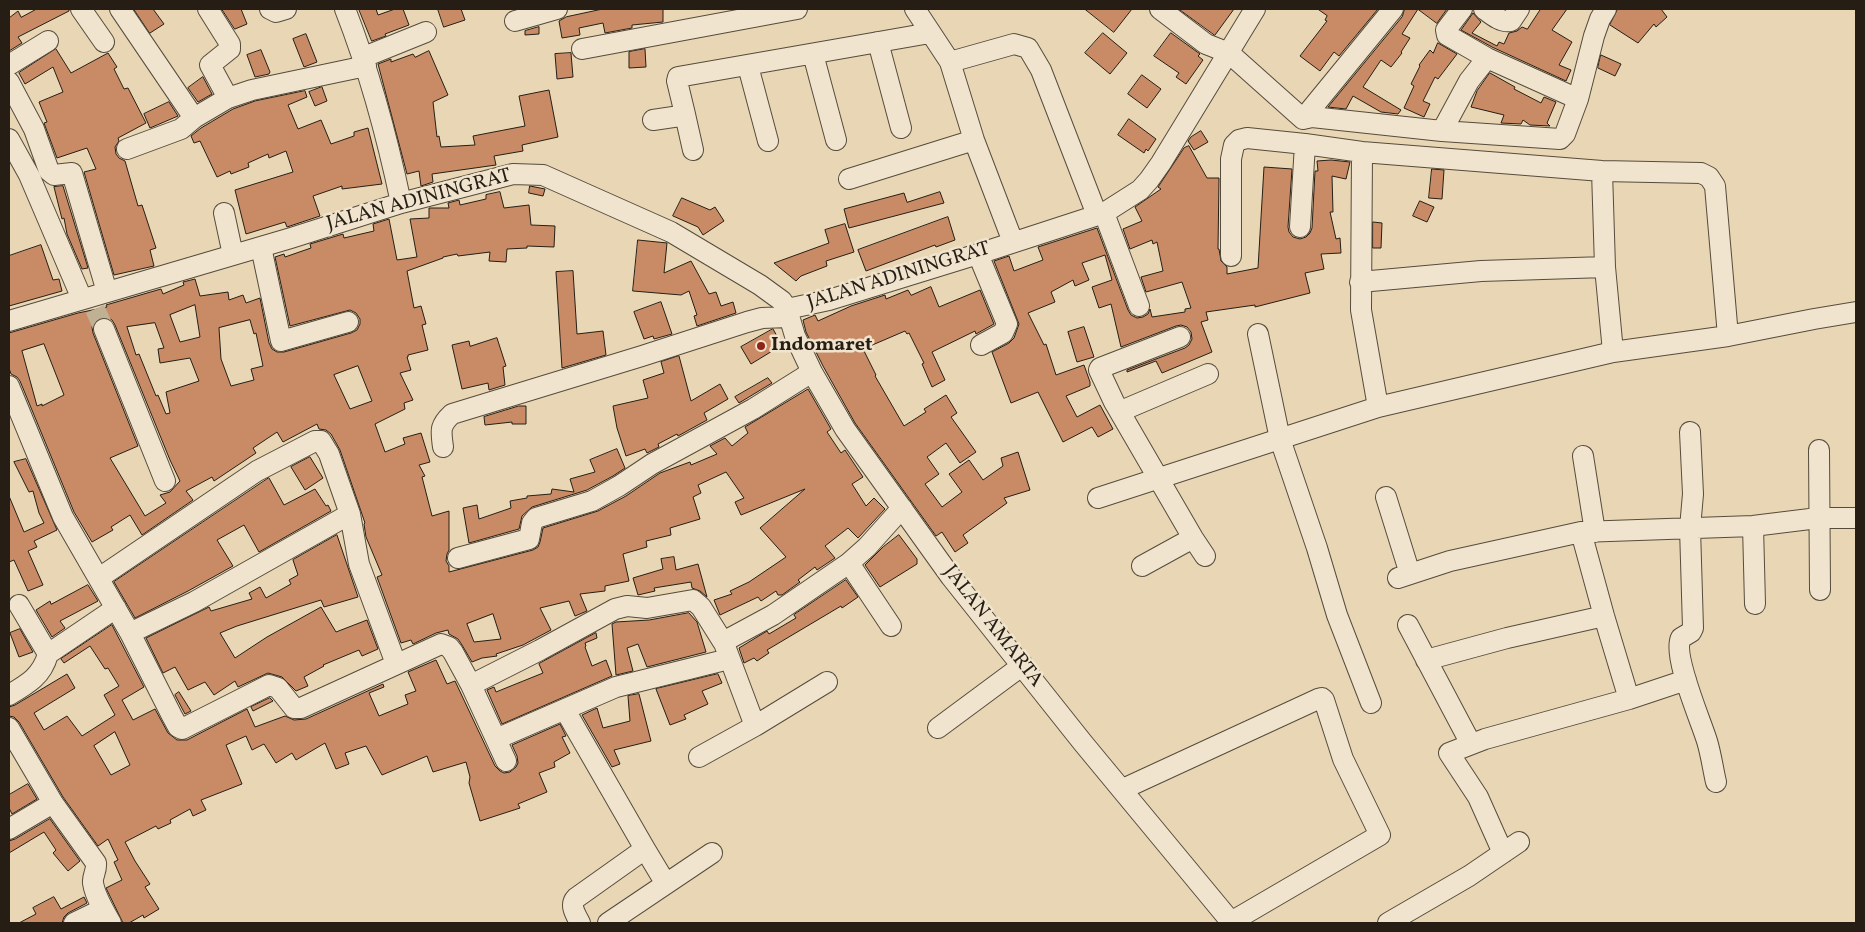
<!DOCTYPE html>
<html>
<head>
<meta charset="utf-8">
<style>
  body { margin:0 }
  #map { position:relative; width:1865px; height:932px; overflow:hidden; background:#e8d6b4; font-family:Vollkorn,serif }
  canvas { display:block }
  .frame { position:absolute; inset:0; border:10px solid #261e15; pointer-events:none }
</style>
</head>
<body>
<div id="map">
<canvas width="1865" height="932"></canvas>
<div class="frame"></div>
</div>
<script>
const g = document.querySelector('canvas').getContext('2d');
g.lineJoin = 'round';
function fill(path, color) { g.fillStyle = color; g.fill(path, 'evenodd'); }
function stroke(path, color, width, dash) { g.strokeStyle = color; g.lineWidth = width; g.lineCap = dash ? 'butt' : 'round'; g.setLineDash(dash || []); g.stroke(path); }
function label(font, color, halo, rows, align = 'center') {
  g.font = font + ' Vollkorn,serif'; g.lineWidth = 5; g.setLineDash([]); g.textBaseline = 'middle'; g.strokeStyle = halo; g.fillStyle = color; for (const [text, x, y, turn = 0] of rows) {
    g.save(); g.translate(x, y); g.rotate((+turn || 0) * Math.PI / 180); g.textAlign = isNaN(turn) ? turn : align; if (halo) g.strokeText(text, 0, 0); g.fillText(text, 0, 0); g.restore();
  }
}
const building = new Path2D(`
  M37,9H69V11L18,37L22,43L9,51V18L18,11L21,17Z
  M134,9H153L164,24L150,33Z
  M222,9H241L247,24L235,29Z
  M359,9H376L378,15L395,9H403L409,25L385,34L386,36L372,41Z
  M438,9H461L465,20L444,27Z
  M603,9H663V22L632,25V28L605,33L603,23L579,28L580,35L562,38L559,21L566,17Z
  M1085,9H1132L1114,32Z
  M1179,9H1234L1215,35Z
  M1318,9H1378L1339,56L1334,52L1320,71L1300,56L1327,21L1325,20L1327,16Z
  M1405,9H1418L1402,34L1410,38L1401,52L1402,53L1391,67L1381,60L1363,87L1401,110L1398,114L1381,112L1353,96L1346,109L1328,107L1402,17Z
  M1418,9H1447L1437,23Z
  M1541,9H1567L1552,30L1572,42L1559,65L1571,70L1566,81L1492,47L1461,30L1473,13L1481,22L1472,33L1497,46L1499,42L1504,44L1509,33L1517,31L1522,27L1527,29Z
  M1618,9H1661L1667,17L1656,27L1654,24L1638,43L1610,25Z
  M539,27V34L525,35V31Z
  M1103,33L1127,53L1110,74L1085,53Z
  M1171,33L1200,54L1198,56L1203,60L1186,84L1176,77L1179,73L1154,56Z
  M306,34L317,62L304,67L293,39Z
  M1438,43L1457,54L1438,79L1435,77L1423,101L1430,104L1424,117L1404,108L1414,86L1411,84L1420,66L1419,65L1430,50L1433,53Z
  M56,49L71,73L108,53L117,67L114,69L124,89L128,88L146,123L118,138L119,141L115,147L116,154L119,158L125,161L138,206L142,205L156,248L150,250L154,266L114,275L84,172L96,169L87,148L57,158L44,123L47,122L39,102L63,92L53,67L25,84L19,73Z
  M645,49L646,67L629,68V52Z
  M261,50L270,72L269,74L255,77L247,55Z
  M429,51L448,95L433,102L437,137L439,136L441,147L475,145L473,136L525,126L519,96L549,90L558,137L522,145L523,151L494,156L496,165L432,174L433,182L421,186L419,171L407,174L378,64L391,59V62L413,54L415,57Z
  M571,53L573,77L557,79L555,54Z
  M1601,55L1621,64L1615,76L1598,68Z
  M1490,73L1515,87L1514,89L1541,103L1544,97L1556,102L1547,123L1550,126L1530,125L1523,120L1521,124L1501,123L1504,115L1471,107L1477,91Z
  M1142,75L1161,89L1147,108L1128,94Z
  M203,77L212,94L198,102L188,88Z
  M322,87L327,101L315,106L309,92Z
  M305,91L307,97L288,105L298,129L321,120L331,144L354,136V132L368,128L382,184L342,189V186L313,196L320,216L287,227L285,222L246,234L235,190L293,172L286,151L269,158L268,154L248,163L249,167L231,174L230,171L217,177L200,141L194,143L191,136L201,128L233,109L255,101Z
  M169,102L178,116L150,128L144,114Z
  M1129,119L1156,139L1148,151L1146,149L1144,153L1118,135Z
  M1201,131L1208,142L1194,150L1188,141L1191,137Z
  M1189,146L1207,178H1219L1218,249H1219L1221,261L1227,267V274L1258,268L1264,167L1292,169L1288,227L1289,232L1293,237L1300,239L1306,237L1310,233L1312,228L1315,171H1318L1317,161L1331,160L1350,162L1346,179L1332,176L1333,212H1330L1336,239L1340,238L1341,253L1321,254L1324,269L1305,273L1310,293L1255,307V305L1206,312L1208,320L1201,322L1212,352L1162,373L1156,361L1127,372V370L1185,348L1189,345L1192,339L1191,332L1187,327L1181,325L1176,326L1121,347L1111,304L1099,308L1092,287L1112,280L1105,255L1082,263L1089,280L1075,286L1073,280L1051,292L1055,302L1028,313L1044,345L1046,344L1056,375L1084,365L1090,382V386L1066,396L1077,417L1100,405L1113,429L1098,437L1092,427L1063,442L1038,392L1011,403L992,352L1009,343L1014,338L1019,324L994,261L1009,256L1014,271L1043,260L1038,247L1097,228L1128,310L1131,315L1137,318L1143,317L1148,314L1150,309L1152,317L1185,312V309L1191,308L1182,282L1146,292L1141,277L1163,271L1157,242L1153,244L1152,240L1130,249L1123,229L1142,221L1135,207L1161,189L1158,187L1184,148Z
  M1432,169L1444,170L1442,199L1429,198Z
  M63,186L88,268L82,269L67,234L64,218L62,219L54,187Z
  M530,186L545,189L543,196L529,193Z
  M500,192L504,208L529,205L531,225L555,226L554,247L527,246V248L507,249L506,262L489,261L490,252L458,256L457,254L443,257V258L407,271L414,308L421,306L426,324L422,325L428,350L408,355V357H407L411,370L400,373L413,400L404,403L405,409L375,424L385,452L405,444L403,438L421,433L430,462L419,465L425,476L422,477L432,516L449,511V550L447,554L446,561L449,566V572L533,550L538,547L540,542L543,528L598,511L626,496L660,473L690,462L691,465L717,454L710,446L725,438L732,446L748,433L745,427L808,389L831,429L827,432L841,453L845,450L863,477L852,484L866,506L874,498L885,509L858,538L848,528L825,546L835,558L817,570L815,567L798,580L800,582L782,595H778L776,591L761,601L758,597L720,615L714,600L732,594L730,591L749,582L786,557L760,528L805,489L741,515L735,502L744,498L726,472L698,485L701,493L693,497L700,519L670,528L671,535L646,541L647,547L623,554L629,581L605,586V591L580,594L587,611L575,616L569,601L540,608L551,630L523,645L496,654L497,656L482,658L472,662L462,645L458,639L449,634L448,630L436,633L413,644L411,640L401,643L377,577L382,575L366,537L364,524L365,523L340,450L331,434L326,430L319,429L317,424L283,442L277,432L253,448L256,453L214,481L212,477L186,491L193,500L142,535L130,515L111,527L113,530L92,542L74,512L20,381L17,377L11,374L9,368V333L78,313L107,307L106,305L161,289L163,294L184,285L183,282L195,279L200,296L228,292L229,300L243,295L246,303L260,298L269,343L272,349L277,352H284L351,333L357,330L360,324V319L356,313L350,310L290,326L275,257L284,254L285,257L311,248L310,244L343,234L344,238L374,231L373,224L389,219L397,260L417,257L410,219L429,218V208H449L448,203L459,200L460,205L486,199V195ZM195,305L200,337L180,342L170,315ZM106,317L112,320L115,325L170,460L180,481L170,492L160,495L166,503L145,516L110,458L138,446L93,333L92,327L95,321L100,318ZM250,320L254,334L256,333L263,366L251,369L254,380L231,386L221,359L219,328ZM155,323L164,348L158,349L160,363L190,358L199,381L166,392L170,413L166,414L158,395L156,396L139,354L136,355L127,327ZM44,344L64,395L42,406V404L37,406L22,351ZM358,366L372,401L350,409L334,375ZM493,614L501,639L474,642L467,624Z
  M940,192L944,203L849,228L844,209L904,193L907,202Z
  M682,198L710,210L715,207L724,221L703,235L698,227L673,216Z
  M1420,201L1434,207L1427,222L1413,216Z
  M948,217L955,240L936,247L935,245L866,271L858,250Z
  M1373,222L1382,223L1381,248H1373Z
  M845,224L854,252L826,261L827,266L801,276L796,281L774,263L829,243L825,230Z
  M638,240L667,243L664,273L691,261L709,294L716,292L721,306L733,302L736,313L697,326L694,316L697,315L689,291L681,295L633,291Z
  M41,245L53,280L59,279L62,291L9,306V256Z
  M573,271L577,334L603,331L606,355L562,368L556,272Z
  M931,287L939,307L980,290L994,324L976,334L975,331L932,352L945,380L932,387L922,364L924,363L909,333L907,334L905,331L863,349L876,375L875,376L904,426L926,412L924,409L946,395L957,413L951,417L976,452L960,463L946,443L927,457L939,474L925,484L942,507L962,492L949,474L969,460L983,480L1003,466L1001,458L1018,452L1030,490L1004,498L1007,503L963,535L968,543L955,552L942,532L936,536L855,423L823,366L806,332L803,320L815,315L818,321L851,306L885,295L886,299L908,290L911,295Z
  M661,302L672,334L654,339L653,336L644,339L634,312Z
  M1084,327L1094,357L1077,362L1068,332Z
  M773,329L782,345L751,364L741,347Z
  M497,338L506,366L503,367L505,385L489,390L488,383L462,389L452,345L469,341L470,346Z
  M679,356L691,401L720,384L728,399L704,413L707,420L678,436L677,434L658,444L659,447L647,453L645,449L626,456L617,428L613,406L648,398L643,380L664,373L661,362Z
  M768,378L772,383L739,403L735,397Z
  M519,406H526V424H512V422L485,425L484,417Z
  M617,449L625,468L613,476L587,490L532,507L522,516L519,529L469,543L463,508L477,505L479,519L511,508L510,501L527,498V496L551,494L552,489L574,492L570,479L595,472L590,460Z
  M310,457L323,478L305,490L291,467Z
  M26,459L57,530L34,541L37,547L28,551L43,585L28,591L14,560L9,562V496L24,532L44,523L39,513L33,491L29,492L14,462Z
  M269,478L284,505L315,489L326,506L328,505L331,511L259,552L244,525L217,540L233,566L188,591L135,618L114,582Z
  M337,535L358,597L324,607L321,600L237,626L220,633L235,658L267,637L321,607L336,632L367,620L378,649L362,656L359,650L323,665L324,666L304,677L308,686L296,691L282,677L268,673L238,687L235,681L214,695L205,682L188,690L175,667L163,673L146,638L209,607L211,611L252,599L249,593L260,587L266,598L291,584L289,580L298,575L293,560Z
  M899,535L917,559V564L880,587L865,565L883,547Z
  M674,557L676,570L698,564L707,597L700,591L692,588L691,582L654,588L655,591L638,595L633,578L663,569L661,559Z
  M846,580L858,597L842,608L841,606L767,650L769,653L757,661L754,658L744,663L739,648L767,631L769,634L796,618L794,615Z
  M88,585L98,601L60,621L65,628L52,637L36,610L50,601L51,604Z
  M689,613L697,622L706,652L647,667L638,644L627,648L633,671L616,675L612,624L616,622L649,620Z
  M112,625L144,687L122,700L133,720L155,709L168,733L177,740H187L247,709L255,727L285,716L294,720L306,719L383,684L384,687L369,693L379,716L408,704L405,695L416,691L408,672L436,660L447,684L455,681L495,766L500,771L504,773L510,772L516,767L518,763L517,756L512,745L560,724L566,736L562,737L570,753L554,762L555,767L539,773L547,792L518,804L520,808L480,821L469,783L470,777L466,762L433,772L427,756L382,775L366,746L345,753L349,764L336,769L325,743L296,760L292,753L276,763L264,744L252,750L246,736L226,745L242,784L201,800L206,810L193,816L190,809L170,820L171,823L158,829L156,826L125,842L135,861L150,884L145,887L159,909L144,918L143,915L129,923H123L106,888L122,880L114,862L118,860L108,839L98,846L63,797L19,722L14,717L9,716V707L15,705L67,674L75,688L34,713L44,730L67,716L82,736L115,715L104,695L119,686L108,668L105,669L90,646L64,663L61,659ZM115,732L130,765L111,775L94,746Z
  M20,629L33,652L19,657L10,633Z
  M596,633L597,638L585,643L586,646L585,647L592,666L606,660L612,676L502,724L487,690L494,687L496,692L543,673L539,664Z
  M718,674L722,683L702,691L708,704L684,715L686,719L670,725L656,689Z
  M179,692L191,711L185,714L175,695Z
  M639,694L651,741L614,750L620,764L612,767L582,715L597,708L603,728L630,721L628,696Z
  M270,698L273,701L253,711L251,707Z
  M28,784L37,799L12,814L9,808V795Z
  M50,819L80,861L68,871L53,853L56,850L44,832L9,853V841L15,839Z
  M54,897L61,909L84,897L87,903L68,913L64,917L62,923H19L36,914L33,908Z`);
fill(building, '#c98b66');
stroke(building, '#261e15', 1);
stroke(new Path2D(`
  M95,309L104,329`), '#c1b194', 20, [20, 10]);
const minor = new Path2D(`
  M81,9L104,42
  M120,9L194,118
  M208,9L230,44V49L210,65L228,98
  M270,9L276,12L286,9
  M345,9C370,73 387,136 401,203
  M915,9L950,62L974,140L1013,242
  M1160,9L1206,44L1229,53L1303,119
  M1462,9L1446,30L1447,35L1487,58L1578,99
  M1484,9C1492,15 1501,23 1511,21L1519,9
  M515,21L557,9
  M878,42L901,128
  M582,49L797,9
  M813,54L836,140
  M364,57L426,32
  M950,62L1014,44L1028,48L1041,70L1097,215
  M9,65L48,41
  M748,66L768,141
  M9,82L34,129L49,171L54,175L72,173L107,292
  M684,110L693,150
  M1303,119L1312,117L1442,131L1560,139L1565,134L1578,99L1594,36L1600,19L1606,9
  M1303,119L1393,9
  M653,120L680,116L684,113V110L677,81L678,77L930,33
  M1442,131L1469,81L1487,58
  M9,139L29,175L82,299
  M127,149L181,129L194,118L228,98L252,90L366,66
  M1362,152L1361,310L1378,407
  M1602,171L1605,267L1613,352
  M849,179L974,140
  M224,213L233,255
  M1104,213L1139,306
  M1300,227L1305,144
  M261,247L281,341L348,322
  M978,254L1007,324L1003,333L981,345
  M1231,256V159L1234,145L1239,140L1247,138L1305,144L1362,152L1602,171L1701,173L1709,177L1715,186L1728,336
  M1360,282L1481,271L1605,267
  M787,309L829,300L978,254L1104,213L1140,190L1149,180L1161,163L1255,9
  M9,321L291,238L401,203L513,174L543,175L671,232L760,285L782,301L787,309L795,336L812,372L845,429L951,577L1083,743L1232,923
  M104,329L165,481
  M1258,334L1280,439L1317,548L1337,615L1371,703
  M1180,337L1100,368L1099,370L1114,402L1193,538L1205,556
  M9,386L63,517L130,633L172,716L178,727L182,729L269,685L278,688L294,708H301L441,644L449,647L453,652L471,685L540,650L615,609L627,606L647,608L693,600L701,607L723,642L773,615L849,563L867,547L902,508
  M1121,411L1208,374
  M1690,432L1693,494L1690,528L1693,628L1691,632L1681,638C1672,655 1701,721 1707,741C1711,754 1713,769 1716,782
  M443,447C441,431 439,426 452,414L642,356L747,322L762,318L788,317
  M1819,450L1820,590
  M1583,456L1595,532
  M1386,497L1410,574
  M1098,498L1378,407L1613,352L1728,336L1814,319L1856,312
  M1753,526L1755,604
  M1581,532L1604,616L1629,699
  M458,558L529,539L532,523L536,518L592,501L619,486L652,464L753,409L812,372
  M849,563L891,626
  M1142,566L1193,538
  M99,578L257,471L315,441H321L329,454L350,514L359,564L396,664
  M1398,578L1450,561L1581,532L1753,526L1818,518H1856
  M19,605L48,654
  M1408,625L1471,744
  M130,633L194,602L350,514
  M725,646L755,726
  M1426,660L1507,638L1604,616
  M471,685L506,761
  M9,695C28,684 42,676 48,654L116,608
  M565,710L645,849L666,884
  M9,728L53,803L96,863C97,871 92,876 93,883C95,896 104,911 111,923
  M938,728L1023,665
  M496,739L616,687L729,659
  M699,757L755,726L827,682
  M1123,789L1318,699L1322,698L1324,700L1343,759L1380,835L1231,922
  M9,829L53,803
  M1503,853L1478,797L1449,753L1485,739L1629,699L1686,680
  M74,923L103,909
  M580,923C576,915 569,905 576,898L645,849
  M608,923L712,853
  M1388,923L1469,876L1519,842`);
stroke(minor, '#564c3d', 22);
stroke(minor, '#f0e4ce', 20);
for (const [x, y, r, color] of [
  [761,346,5,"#8f2418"]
]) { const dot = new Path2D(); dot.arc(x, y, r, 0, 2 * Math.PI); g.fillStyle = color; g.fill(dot); stroke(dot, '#f0e4ce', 2); }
label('20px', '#261e15', '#f0e4ce', [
  ["JALAN ADININGRAT",419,201,-15],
  ["JALAN ADININGRAT",899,277,-17],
  ["JALAN AMARTA",992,627,52]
]);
label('bold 20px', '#261e15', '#f0e4ce', [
  ["Indomaret",771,346]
], 'left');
</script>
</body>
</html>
